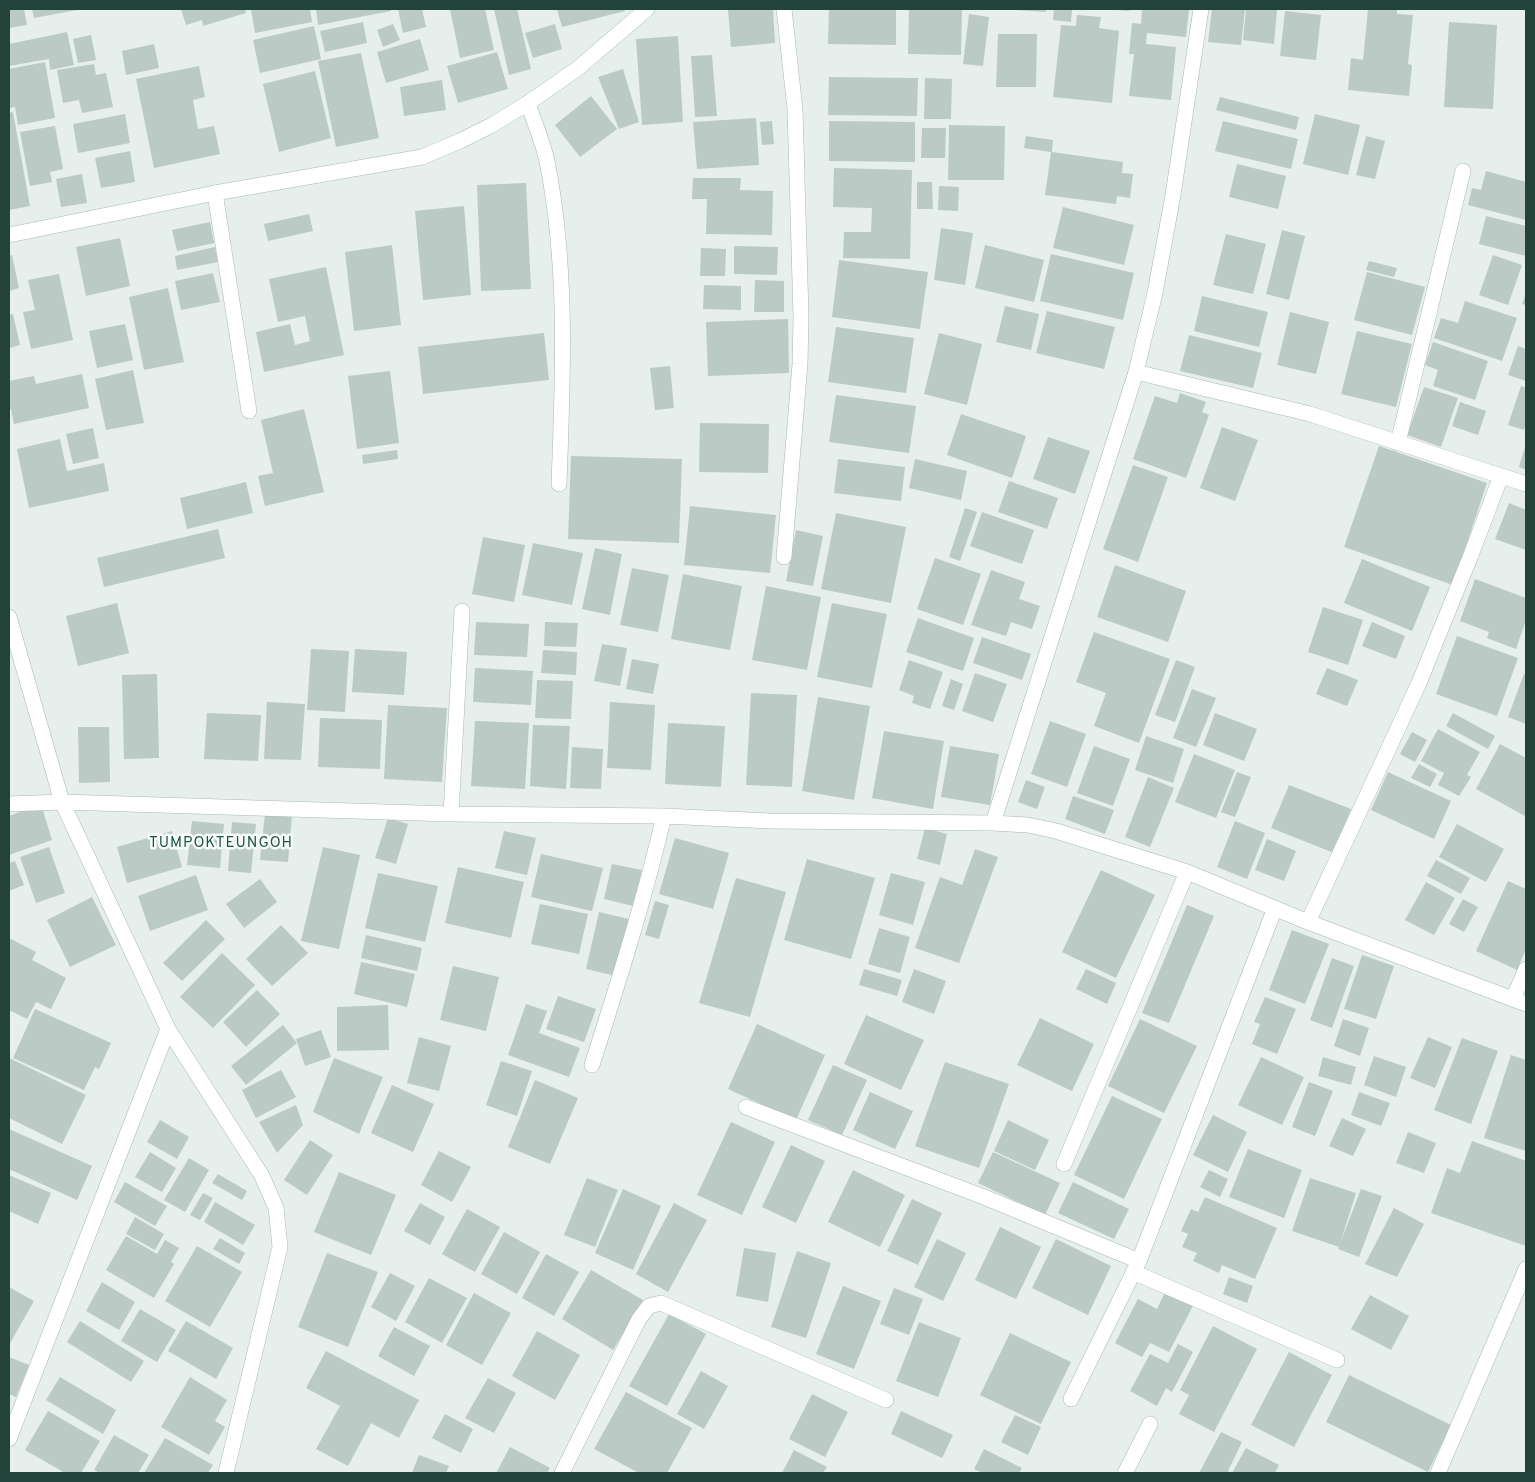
<!DOCTYPE html>
<html>
<head>
<meta charset="utf-8">
<style>
  body { margin:0 }
  #map { position:relative; width:1535px; height:1482px; overflow:hidden; background:#e6efeb; font-family:Overpass,sans-serif }
  canvas { display:block }
  .frame { position:absolute; inset:0; border:10px solid #23433a; pointer-events:none }
</style>
</head>
<body>
<div id="map">
<canvas width="1535" height="1482"></canvas>
<div class="frame"></div>
</div>
<script>
const g = document.querySelector('canvas').getContext('2d');
g.lineJoin = 'round';
function fill(path, color) { g.fillStyle = color; g.fill(path, 'evenodd'); }
function stroke(path, color, width, dash) { g.strokeStyle = color; g.lineWidth = width; g.lineCap = dash ? 'butt' : 'round'; g.setLineDash(dash || []); g.stroke(path); }
function label(font, color, halo, rows, align = 'center') {
  g.font = font + ' Overpass,sans-serif'; g.lineWidth = 5; g.setLineDash([]); g.textBaseline = 'middle'; g.strokeStyle = halo; g.fillStyle = color; for (const [text, x, y, turn = 0] of rows) {
    g.save(); g.translate(x, y); g.rotate((+turn || 0) * Math.PI / 180); g.textAlign = isNaN(turn) ? turn : align; if (halo) g.strokeText(text, 0, 0); g.fillText(text, 0, 0); g.restore();
  }
}
fill(new Path2D(`
  M9,9H24L27,25L9,28Z
  M32,9H77V10L34,18Z
  M181,9H245L246,13L203,26L202,20L186,25Z
  M251,9H310L312,22L255,33Z
  M316,9H391V11L318,25Z
  M398,9H422L426,27L403,33Z
  M450,9H485L494,50L460,58Z
  M494,9H517L531,69L509,75Z
  M557,9H624L625,11L562,27Z
  M728,9H773L775,43L731,47Z
  M829,9H896V45L828,44Z
  M909,9H962L961,55L908,54Z
  M1015,9H1046V12L1015,10Z
  M1054,9H1072L1071,22L1053,20Z
  M1116,9H1129V11L1116,10Z
  M1142,9H1189L1186,37L1147,33L1146,44L1176,47L1171,100L1129,96L1134,54H1129L1132,23L1141,24Z
  M1212,9H1245L1241,45L1208,42Z
  M1246,9L1277,10L1274,44L1243,40Z
  M1368,9H1397V14L1413,15L1408,64L1412,65L1409,96L1348,90L1351,58L1363,60Z
  M1285,11L1321,15L1316,60L1280,56Z
  M969,14L989,17L983,66L963,64Z
  M1077,15L1101,17L1099,28L1119,31L1112,103L1053,97L1061,25L1076,26Z
  M363,22L367,43L325,52L320,31Z
  M1449,22L1497,25L1493,109L1444,107Z
  M393,24L400,40L383,47L377,30Z
  M555,24L562,49L533,58L525,33Z
  M314,26L321,59L260,73L253,40Z
  M67,32L74,65L50,70L49,59L9,66V44Z
  M998,34H1037L1036,87H996Z
  M91,35L96,60L78,63L73,39Z
  M678,36L683,122L642,125L636,39Z
  M420,39L429,70L386,83L377,52Z
  M154,44L159,68L126,75L122,51Z
  M497,52L508,89L458,103L447,66Z
  M361,53L379,138L336,147L318,61Z
  M712,55L717,116L695,117L691,56Z
  M45,62L55,118L18,125L15,107L9,108V82H10L9,69Z
  M94,64L96,75L106,73L113,107L82,113L79,100L63,103L57,70Z
  M199,66L205,97L193,100L198,129L214,126L220,154L154,168L136,79Z
  M623,69L639,122L619,129L598,77Z
  M315,71L331,138L279,152L263,84Z
  M829,77L918,78L917,116L828,115Z
  M925,78L952,79L951,119H924Z
  M442,80L446,110L404,116L400,87Z
  M591,96L617,129L580,157L555,125Z
  M1220,97L1299,117L1296,130L1216,110Z
  M13,112L30,206L9,210V113Z
  M125,114L130,143L78,153L73,124Z
  M1315,114L1360,125L1348,175L1303,164Z
  M756,118L759,165L697,169L693,122Z
  M772,121L774,144L762,145L760,122Z
  M829,121L915,122V162L829,161Z
  M1223,121L1298,139L1291,169L1215,151Z
  M949,125L1005,126L1004,180H948Z
  M55,126L63,169L50,172L52,182L30,186L20,132Z
  M922,128H946L945,158H921Z
  M1026,136L1053,140L1052,152L1123,162L1122,173L1133,174L1130,198L1117,196L1116,204L1045,195L1051,152L1024,148Z
  M1366,136L1385,141L1375,179L1356,175Z
  M130,151L135,182L101,188L95,158Z
  M1237,164L1286,176L1278,209L1229,197Z
  M834,168L912,170L910,259L843,258L844,232H871L872,208L833,207Z
  M1486,171L1526,182V220L1468,205L1472,188L1481,190Z
  M82,174L87,203L61,207L56,179Z
  M693,178H741L740,190L773,191L772,235L706,234L707,199H692Z
  M917,182H932L933,209H917Z
  M526,183L531,289L481,291L477,185Z
  M939,186L959,187L958,211L938,210Z
  M464,206L471,295L423,300L415,211Z
  M1063,207L1134,225L1124,265L1053,248Z
  M309,214L313,231L268,241L264,224Z
  M1486,216L1526,226V256L1479,244Z
  M210,222L214,243L177,251L172,230Z
  M941,228L973,233L965,285L934,280Z
  M1282,230L1305,236L1289,300L1266,294Z
  M1226,234L1266,244L1253,294L1213,285Z
  M120,238L130,286L86,296L76,247Z
  M392,245L401,325L354,331L345,252Z
  M985,245L1044,260L1034,302L975,288Z
  M734,246L778,247L777,275L734,274Z
  M215,247L218,262L177,270L175,256Z
  M701,248L726,249L725,276H700Z
  M1051,254L1134,273L1123,320L1040,301Z
  M12,255L19,288L9,291V256Z
  M1493,255L1522,265L1508,305L1479,295Z
  M839,260L928,272L920,329L832,317Z
  M1369,261L1397,268L1394,277L1366,270Z
  M326,267L344,355L264,372L256,332L290,324L295,345L310,341L305,316L278,322L269,279Z
  M1367,272L1425,287L1412,335L1354,320Z
  M213,273L220,302L181,310L175,281Z
  M59,274L73,340L31,349L23,312L35,310L28,280Z
  M755,280L784,281V312H754Z
  M704,285L741,286V310L703,309Z
  M168,288L184,362L144,370L129,297Z
  M1526,292V305L1522,304Z
  M1202,296L1268,312L1259,347L1194,331Z
  M1465,301L1517,318L1502,361L1434,338L1441,318L1458,323Z
  M1005,306L1039,314L1031,350L996,342Z
  M1047,311L1115,327L1104,369L1036,353Z
  M1290,312L1329,322L1316,374L1277,365Z
  M13,314L20,345L9,348V315Z
  M788,319L789,373L708,376L706,322Z
  M125,324L133,360L97,368L89,331Z
  M836,327L914,338L906,393L828,382Z
  M1357,331L1412,344L1396,407L1341,394Z
  M544,333L549,380L423,394L418,347Z
  M939,333L982,344L967,405L924,394Z
  M1189,335L1262,353L1253,388L1180,371Z
  M1433,342L1488,361L1475,400L1433,386L1438,370L1425,365Z
  M1518,346L1526,349V381L1508,375Z
  M670,366L674,408L655,410L650,368Z
  M133,370L144,423L106,430L95,379Z
  M390,371L399,443L357,449L348,376Z
  M82,374L89,408L14,424L11,409H9V381L34,376L36,384Z
  M1521,386L1526,388V423L1524,430L1508,425Z
  M1424,387L1458,398L1441,447L1407,435Z
  M1180,393L1206,402L1202,412L1209,415L1186,478L1133,459L1155,396L1177,403Z
  M836,395L916,406L909,453L829,442Z
  M1460,402L1486,411L1478,435L1452,426Z
  M304,409L324,492L265,506L258,476L273,473L261,420Z
  M961,414L1026,436L1012,478L947,455Z
  M700,423L769,424L768,473L699,472Z
  M1222,427L1258,440L1235,501L1200,488Z
  M93,428L99,458L73,464L66,434Z
  M1048,437L1090,451L1075,494L1033,479Z
  M60,439L67,471L104,463L109,491L29,508L17,449Z
  M1526,443V470L1519,467Z
  M1379,446L1487,483L1453,585L1344,547Z
  M397,450L398,459L363,464L362,455Z
  M571,456L682,459L679,543L568,539Z
  M838,459L905,467L901,501L834,493Z
  M915,459L967,471L961,500L909,488Z
  M1133,465L1168,477L1138,562L1103,549Z
  M1009,481L1058,498L1047,529L998,512Z
  M246,482L253,513L187,529L180,498Z
  M1509,503L1526,510V550L1495,539Z
  M690,506L776,515L770,573L684,565Z
  M965,508L977,512L960,561L949,557Z
  M982,512L1034,530L1022,564L970,546Z
  M836,513L906,527L891,603L821,589Z
  M218,529L225,558L104,587L97,558Z
  M796,530L823,536L813,586L786,581Z
  M483,537L525,545L514,602L472,594Z
  M533,543L583,553L572,605L522,595Z
  M595,548L622,554L610,615L582,609Z
  M935,558L981,574L963,625L917,609Z
  M1362,559L1430,587L1412,631L1344,603Z
  M1115,565L1186,591L1168,642L1097,617Z
  M632,568L669,575L658,632L620,625Z
  M991,570L1025,582L1019,599L1040,606L1032,629L1011,622L1006,636L971,625Z
  M683,574L742,586L730,650L671,639Z
  M1475,579L1526,598V620L1516,649L1487,638L1489,632L1460,621Z
  M766,586L821,597L807,670L752,660Z
  M117,603L129,653L78,666L66,616Z
  M832,603L887,614L872,688L817,677Z
  M1323,607L1363,620L1348,665L1308,652Z
  M918,618L974,638L963,671L906,652Z
  M476,622L529,624L527,657L474,655Z
  M545,622L578,623L576,647L544,646Z
  M1372,622L1405,636L1396,659L1362,646Z
  M1094,632L1170,659L1139,743L1094,726L1106,693L1076,682Z
  M1457,636L1518,658L1497,716L1436,694Z
  M982,637L1031,654L1022,680L973,663Z
  M602,644L627,648L620,686L594,681Z
  M311,649L349,651L345,712L307,710Z
  M355,649L407,652L404,695L352,692Z
  M543,650L577,652L576,675L541,673Z
  M632,659L659,664L653,694L626,689Z
  M909,660L943,672L930,709L912,703L914,696L899,690Z
  M1176,660L1195,667L1175,722L1155,715Z
  M475,668L533,671L531,705L473,702Z
  M1327,668L1358,680L1347,706L1316,694Z
  M975,673L1007,684L993,722L962,711Z
  M157,674L159,758L124,759L122,675Z
  M1524,674L1526,675V724L1508,717Z
  M951,679L963,684L954,710L942,706Z
  M537,680L573,681L571,719L535,718Z
  M1192,689L1216,698L1196,747L1173,738Z
  M751,693L797,695L792,787L746,785Z
  M818,697L870,706L854,800L802,791Z
  M267,702L305,704L301,760L264,759Z
  M610,702L655,705L651,770L607,768Z
  M388,705L447,708L442,782L384,779Z
  M207,713L261,715L258,761L204,759Z
  M1215,713L1257,729L1244,761L1203,745Z
  M1453,713L1495,736L1488,749L1446,726Z
  M320,718L382,720L380,769L318,767Z
  M475,721L529,723L525,789L471,786Z
  M1050,721L1086,734L1067,787L1031,774Z
  M668,723L725,726L721,787L665,784Z
  M533,725L570,726L566,789L530,786Z
  M78,727H109L110,782L79,783Z
  M1438,729L1480,752L1467,775L1471,777L1459,796L1438,785L1444,773L1421,761Z
  M884,731L944,741L933,809L872,798Z
  M1412,732L1427,740L1415,762L1400,754Z
  M1146,736L1184,749L1173,783L1135,770Z
  M1500,744L1526,758L1525,816L1476,789Z
  M950,746L999,754L990,805L941,797Z
  M1094,746L1130,759L1113,806L1077,793Z
  M572,747L603,749L601,789L570,788Z
  M1194,754L1235,770L1216,818L1175,802Z
  M1419,764L1437,774L1430,787L1411,778Z
  M1237,772L1251,777L1235,817L1221,812Z
  M1388,772L1451,801L1434,839L1371,810Z
  M1148,777L1174,788L1150,847L1125,837Z
  M1026,780L1045,787L1037,809L1018,802Z
  M1289,785L1351,809L1334,853L1271,828Z
  M1073,796L1114,810L1105,834L1065,819Z
  M41,804L52,840L9,855V816Z
  M265,813L292,816L288,862L260,860Z
  M388,818L408,824L396,864L375,858Z
  M192,821L224,824L220,868L187,865Z
  M1235,821L1265,833L1247,879L1217,867Z
  M232,822L256,824L251,873L228,871Z
  M1457,824L1504,849L1486,882L1439,857Z
  M925,828L947,834L940,865L917,859Z
  M172,831L182,867L127,883L117,847Z
  M504,831L536,838L527,875L495,868Z
  M675,838L729,853L713,909L659,894Z
  M1267,839L1296,851L1284,881L1255,870Z
  M49,847L65,893L36,903L20,857Z
  M323,847L360,855L339,949L301,941Z
  M975,849L998,857L959,963L915,948L940,877L962,885Z
  M541,854L603,868L592,911L531,897Z
  M807,859L875,878L851,959L784,940Z
  M1436,860L1470,878L1461,894L1427,876Z
  M15,861L24,885L9,891V863Z
  M612,864L642,870L633,906L604,899Z
  M458,867L524,882L511,938L445,923Z
  M1101,870L1155,895L1116,978L1062,952Z
  M378,873L438,886L425,942L365,928Z
  M891,873L925,882L913,925L879,915Z
  M196,875L208,910L150,931L138,896Z
  M736,878L786,892L750,1017L699,1003Z
  M260,879L277,902L244,928L226,904Z
  M1508,881L1526,889V949L1517,970L1476,951Z
  M1426,882L1455,898L1434,935L1405,920Z
  M92,897L116,945L70,967L47,920Z
  M1463,899L1478,907L1464,932L1449,924Z
  M655,901L669,905L659,939L645,935Z
  M540,904L588,914L579,954L531,944Z
  M1187,905L1214,916L1169,1023L1142,1013Z
  M599,912L629,919L616,976L586,969Z
  M206,920L225,939L182,981L163,963Z
  M281,925L308,953L272,986L246,959Z
  M879,928L910,937L900,973L868,964Z
  M1292,930L1329,944L1305,1004L1269,990Z
  M366,935L422,948L417,971L361,958Z
  M9,938L36,952L32,960L66,978L51,1009L36,1002L27,1019L9,1010Z
  M222,953L255,985L213,1028L180,997Z
  M1362,955L1394,966L1376,1019L1344,1009Z
  M1332,958L1354,966L1332,1028L1310,1020Z
  M361,962L415,974L407,1007L354,994Z
  M453,966L499,977L486,1031L440,1020Z
  M864,969L902,980L897,996L859,985Z
  M914,969L946,981L934,1014L902,1002Z
  M1086,969L1116,983L1107,1004L1076,989Z
  M257,990L280,1014L246,1047L223,1022Z
  M558,996L596,1009L584,1042L546,1029Z
  M1265,997L1296,1009L1277,1054L1252,1044L1260,1024L1254,1022Z
  M526,1004L547,1011L539,1033L580,1048L569,1077L508,1055Z
  M388,1005L389,1050L337,1051V1007Z
  M35,1009L111,1043L99,1069L95,1067L84,1090L13,1058Z
  M866,1015L924,1040L901,1090L844,1064Z
  M1040,1018L1094,1044L1072,1091L1017,1065Z
  M1140,1019L1197,1046L1164,1113L1108,1086Z
  M1343,1019L1369,1028L1360,1056L1334,1046Z
  M757,1024L825,1055L796,1120L728,1089Z
  M283,1025L297,1043L246,1085L231,1066Z
  M321,1030L331,1057L305,1066L296,1039Z
  M419,1037L451,1046L439,1091L407,1083Z
  M1428,1037L1452,1047L1435,1088L1410,1078Z
  M1462,1038L1498,1051L1471,1124L1434,1110Z
  M1511,1055L1526,1060V1151L1484,1138Z
  M1374,1056L1406,1067L1396,1097L1364,1085Z
  M1261,1057L1304,1077L1282,1125L1238,1105Z
  M1323,1057L1356,1067L1351,1085L1318,1076Z
  M9,1058L86,1095L62,1144L9,1118Z
  M334,1058L383,1077L359,1134L313,1112Z
  M501,1061L532,1071L517,1116L486,1105Z
  M945,1062L1009,1084L979,1168L915,1146Z
  M833,1065L867,1080L842,1135L808,1120Z
  M281,1070L296,1097L256,1118L242,1090Z
  M535,1080L578,1098L550,1164L508,1147Z
  M1309,1082L1333,1091L1315,1136L1292,1127Z
  M392,1085L434,1104L413,1152L371,1133Z
  M870,1092L913,1111L895,1149L853,1130Z
  M1359,1092L1390,1103L1381,1126L1351,1115Z
  M1112,1096L1162,1119L1124,1199L1074,1175Z
  M296,1105L303,1125L277,1153L259,1122Z
  M1213,1115L1247,1132L1228,1172L1193,1155Z
  M1342,1118L1366,1129L1353,1156L1329,1146Z
  M160,1120L189,1137L177,1159L147,1142Z
  M1008,1120L1049,1140L1035,1170L994,1151Z
  M731,1122L775,1142L742,1215L697,1195Z
  M9,1129L92,1166L77,1200L9,1169Z
  M1408,1132L1436,1143L1424,1173L1396,1163Z
  M310,1140L333,1155L307,1195L284,1180Z
  M1472,1141L1526,1161V1246L1431,1213L1447,1168L1460,1173Z
  M791,1145L825,1161L796,1223L762,1207Z
  M1248,1149L1302,1170L1284,1218L1229,1197Z
  M439,1151L471,1167L452,1202L421,1185Z
  M150,1152L176,1168L162,1192L135,1177Z
  M993,1152L1060,1183L1045,1215L978,1183Z
  M189,1158L209,1170L185,1212L164,1200Z
  M853,1170L905,1195L880,1247L828,1222Z
  M1209,1170L1228,1179L1220,1197L1200,1187Z
  M339,1172L396,1195L371,1255L314,1232Z
  M218,1174L247,1191L242,1200L212,1183Z
  M9,1175L51,1193L38,1224L9,1211Z
  M587,1178L618,1190L595,1247L564,1235Z
  M1310,1178L1356,1193L1339,1247L1292,1231Z
  M125,1182L167,1206L155,1226L114,1202Z
  M1073,1182L1129,1209L1114,1239L1058,1213Z
  M623,1189L661,1206L633,1270L595,1253Z
  M1361,1189L1382,1196L1359,1257L1338,1249Z
  M203,1193L213,1198L200,1220L190,1215Z
  M1205,1197L1277,1228L1255,1279L1222,1265L1219,1273L1193,1261L1197,1253L1182,1247L1188,1234L1181,1231L1191,1209L1198,1212Z
  M912,1199L942,1213L918,1265L887,1251Z
  M215,1202L255,1225L243,1245L204,1222Z
  M420,1203L445,1217L430,1245L404,1231Z
  M674,1203L707,1220L668,1292L636,1274Z
  M1394,1208L1424,1224L1397,1277L1365,1264Z
  M467,1209L500,1227L475,1272L442,1254Z
  M135,1217L164,1234L155,1250L126,1234Z
  M1000,1227L1041,1247L1016,1299L975,1280Z
  M504,1232L540,1252L517,1294L481,1274Z
  M126,1236L157,1254L165,1240L179,1248L171,1262L174,1264L154,1298L106,1270Z
  M220,1238L245,1253L239,1264L213,1249Z
  M937,1239L966,1253L943,1301L914,1287Z
  M1056,1239L1111,1266L1088,1315L1032,1288Z
  M197,1246L242,1272L210,1327L165,1301Z
  M744,1248L776,1253L768,1302L736,1296Z
  M797,1251L831,1263L806,1338L771,1327Z
  M327,1253L378,1272L348,1347L298,1327Z
  M546,1254L579,1272L554,1316L522,1298Z
  M591,1270L643,1300L613,1350L562,1319Z
  M390,1273L415,1286L396,1321L371,1307Z
  M1229,1277L1253,1286L1247,1303L1223,1294Z
  M429,1278L467,1298L442,1343L405,1322Z
  M102,1282L135,1302L119,1330L86,1311Z
  M843,1286L881,1301L854,1369L816,1354Z
  M9,1287L34,1301L9,1345Z
  M894,1288L923,1299L909,1335L880,1324Z
  M1165,1292L1193,1306L1169,1352L1150,1343L1142,1357L1115,1343L1138,1299L1157,1309Z
  M474,1293L511,1313L482,1365L446,1345Z
  M1370,1295L1409,1316L1391,1350L1351,1329Z
  M140,1309L176,1330L157,1362L121,1341Z
  M669,1314L706,1334L667,1406L629,1386Z
  M80,1321L144,1361L131,1382L67,1342Z
  M186,1321L233,1348L216,1379L168,1351Z
  M919,1322L961,1338L938,1397L896,1381Z
  M1213,1326L1257,1349L1214,1432L1179,1414L1189,1395L1180,1390Z
  M394,1327L430,1346L414,1376L378,1356Z
  M537,1331L580,1355L555,1400L512,1376Z
  M1010,1333L1071,1362L1041,1424L980,1395Z
  M1178,1344L1193,1352L1172,1392L1166,1388L1157,1406L1130,1391L1150,1354L1168,1363Z
  M326,1351L419,1400L399,1438L371,1423L348,1466L316,1449L340,1406L306,1388Z
  M1289,1352L1332,1375L1294,1447L1251,1425Z
  M9,1357L29,1365L16,1397L9,1394Z
  M701,1371L728,1386L704,1429L677,1414Z
  M1349,1375L1451,1425L1428,1472L1326,1422Z
  M60,1377L116,1410L103,1434L46,1400Z
  M190,1377L227,1400L215,1421L225,1427L209,1455L161,1427Z
  M488,1378L516,1393L494,1433L465,1418Z
  M626,1392L692,1428L667,1473H639L594,1449Z
  M812,1394L848,1412L825,1457L789,1439Z
  M48,1411L100,1441L81,1473H65L25,1450Z
  M901,1411L953,1435L942,1458L891,1434Z
  M445,1414L473,1429L461,1453L432,1438Z
  M1015,1415L1041,1427L1028,1455L1001,1442Z
  M1221,1432L1242,1442L1228,1471L1232,1473L1246,1448L1279,1465L1275,1473H1199Z
  M114,1435L149,1455L138,1473H100L94,1470Z
  M165,1438L213,1465L208,1473H144Z
  M510,1447L550,1468L547,1473H496Z
  M984,1449L1022,1468L1019,1473H983L974,1469Z
  M794,1450L827,1467L823,1473H782Z
  M419,1455L449,1466L446,1473H412Z`), '#bbcac4');
const street = new Path2D(`
  M528,103C534,122 543,142 547,161C568,267 563,376 559,484
  M215,193L249,411
  M1136,372L1310,414L1526,484
  M1398,443L1463,171
  M784,557L800,364L801,316L795,109L784,9
  M9,617L62,802L168,1029L9,1439
  M9,804L62,802L451,814L664,816L770,821L993,823L1028,825L1056,831L1187,872L1308,922L1526,1004
  M451,814L462,611
  M993,823L1136,372L1155,293L1173,195L1201,9
  M1308,922L1419,683L1471,555L1501,476
  M1513,999L1526,969
  M168,1029L262,1176L276,1208L280,1247L226,1473
  M592,1065C618,983 644,901 664,816
  M746,1107L984,1197L1139,1261
  M1064,1164L1187,872
  M1133,1272L1337,1360
  M1071,1399L1139,1261L1275,908
  M562,1473L639,1319L649,1306L661,1303L886,1400
  M1125,1473L1150,1424
  M1438,1473L1526,1269`);
const secondary = new Path2D(`
  M9,235L215,193L422,157L460,141L492,125L528,103L577,69L647,9`);
stroke(street, '#a8b8b2', 16);
stroke(secondary, '#a3bcb3', 16);
stroke(street, '#fff', 15);
stroke(secondary, '#fff', 15);
g.letterSpacing = '1px';
label('15px', '#1d5647', '#f7fbf9', [
  ["TUMPOKTEUNGOH",221,844]
]);
g.letterSpacing = '0px';
</script>
</body>
</html>
